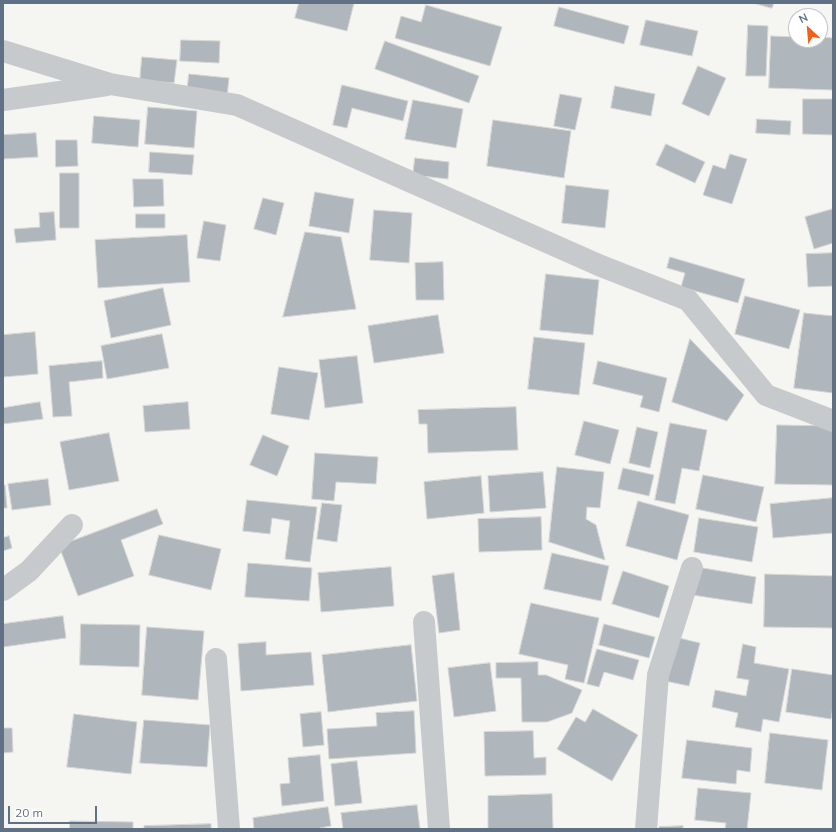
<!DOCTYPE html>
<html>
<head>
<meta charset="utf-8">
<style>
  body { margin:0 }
  #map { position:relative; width:836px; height:832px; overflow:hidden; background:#f5f5f1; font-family:Mulish,sans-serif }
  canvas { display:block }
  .frame { position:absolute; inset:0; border:4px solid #617185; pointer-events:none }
  .north { position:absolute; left:788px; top:8px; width:40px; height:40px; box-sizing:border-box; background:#fff; border:1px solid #c0c6ce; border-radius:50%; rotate:334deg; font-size:11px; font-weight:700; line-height:16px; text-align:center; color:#617185 }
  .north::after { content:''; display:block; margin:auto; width:14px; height:18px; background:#f46112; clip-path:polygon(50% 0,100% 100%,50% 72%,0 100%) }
  .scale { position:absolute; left:8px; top:806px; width:89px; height:18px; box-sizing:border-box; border:2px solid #617185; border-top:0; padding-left:5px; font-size:12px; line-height:14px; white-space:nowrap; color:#617185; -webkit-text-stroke:3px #fff; paint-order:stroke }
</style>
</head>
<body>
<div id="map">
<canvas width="836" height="832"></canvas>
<div class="frame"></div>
<div class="north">N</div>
<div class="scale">20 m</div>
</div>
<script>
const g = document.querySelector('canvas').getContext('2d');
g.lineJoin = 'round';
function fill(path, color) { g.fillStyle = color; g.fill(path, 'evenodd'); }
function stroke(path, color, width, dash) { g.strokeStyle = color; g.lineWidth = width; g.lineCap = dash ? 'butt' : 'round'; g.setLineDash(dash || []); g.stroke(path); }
const building = new Path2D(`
  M299,3H354L347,31L295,18Z
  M753,3H774L772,8Z
  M426,5L502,27L490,66L395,38L401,16L421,22Z
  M559,7L629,26L624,44L554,26Z
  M646,20L698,31L692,56L640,45Z
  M748,25L768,26L766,76H746Z
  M771,36L796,37V40H820V37L833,38V90L769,88Z
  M181,40L220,41L219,63L180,61Z
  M385,41L479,76L469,103L375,69Z
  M142,57L177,60L174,83L140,80Z
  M698,66L726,78L709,116L682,104Z
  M189,74L229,78L227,97L187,93Z
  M342,85L408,101L403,121L352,108L347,128L333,125Z
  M615,86L655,94L651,116L611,108Z
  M560,94L582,98L575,130L554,126Z
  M803,99H833V135L803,134Z
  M413,100L463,109L456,148L405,139Z
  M148,107L197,111L194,148L145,144Z
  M94,116L140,120L138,147L92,143Z
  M757,119L791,121L790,135L756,133Z
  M493,120L571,131L564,178L487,166Z
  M36,133L38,157L3,159V135Z
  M56,140H77L78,166L56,167Z
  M666,144L705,162L695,183L656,165Z
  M150,152L194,155L192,175L149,172Z
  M730,154L747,159L732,204L703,195L713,165L725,169Z
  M415,158L449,162L448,179L413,175Z
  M60,173H79V228H60Z
  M133,179H163L164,206L134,207Z
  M566,185L609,190L605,228L562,223Z
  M315,192L354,199L349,233L309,226Z
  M263,198L284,203L276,235L254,229Z
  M833,209V243L814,249L805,217Z
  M374,210L412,213L409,263L370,260Z
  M54,212L56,240L16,243L14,229L40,227L39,213Z
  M136,214H165V228H136Z
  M204,221L226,225L220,261L197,258Z
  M305,232L341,237L356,309L283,317Z
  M187,235L190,282L98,288L95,240Z
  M833,253V286L808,287L806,254Z
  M670,257L745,279L738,303L681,287L685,273L667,268Z
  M443,262L444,300H416L415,263Z
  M546,274L599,280L593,335L540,330Z
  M163,288L171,325L111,338L104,301Z
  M745,296L800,310L789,349L735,334Z
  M804,313L833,316V393L794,388Z
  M438,315L444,353L374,363L368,326Z
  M35,332L38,374L3,377V335Z
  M162,334L169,368L107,379L101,346Z
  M534,337L585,343L579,395L528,389Z
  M690,339L744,395L727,421L672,402Z
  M357,356L363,403L325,408L319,360Z
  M102,361L103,378L69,382L72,416L53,417L49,366Z
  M598,361L667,378L659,412L640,407L643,396L593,384Z
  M279,367L318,373L309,420L271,414Z
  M40,402L43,419L3,424V408Z
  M188,402L190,429L145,432L143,406Z
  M516,407L518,450L428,453L427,424H419L418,410Z
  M584,421L619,430L610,464L575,455Z
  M670,423L707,430L699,471L682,468L675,504L655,500Z
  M777,425L833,426V485L775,484Z
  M637,427L658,432L650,468L629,463Z
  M109,433L119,481L69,490L60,442Z
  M263,435L289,446L277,476L250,465Z
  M315,453L378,457L376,484L336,482L334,501L312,499Z
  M557,467L604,472L600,508L587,507L586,519L596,525L605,560L549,542Z
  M623,468L654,475L649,496L618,489Z
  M543,472L546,508L490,512L488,476Z
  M703,475L764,487L756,522L696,509Z
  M481,476L484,513L427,519L424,482Z
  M48,479L51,505L12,510L8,484Z
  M3,485H5L7,508H3Z
  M833,498V533L773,538L770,504Z
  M247,500L317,507L310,562L285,559L290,521L272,518L270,534L243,531Z
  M638,501L689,515L677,560L626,546Z
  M322,503L342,505L337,542L317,539Z
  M157,509L163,524L121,540L134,576L78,596L59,546Z
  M541,517L542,550L479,552L478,519Z
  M699,518L758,527L752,562L694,552Z
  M159,535L221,549L211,590L149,575Z
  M9,536L12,548L3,551V538Z
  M552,553L609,566L601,601L544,589Z
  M248,563L312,568L309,601L245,597Z
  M391,567L394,606L321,612L318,573Z
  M697,567L756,577L752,604L692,595Z
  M623,571L669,586L659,618L612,604Z
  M454,573L460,630L439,633L432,576Z
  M765,574L833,576V628L764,627Z
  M531,603L599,618L584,683L565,679L568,665L519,654Z
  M63,616L66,638L3,647V624Z
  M81,624L140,625L139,667L80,665Z
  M604,624L655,637L649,658L599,645Z
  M147,627L204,631L198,700L142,695Z
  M675,637L700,643L689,686L665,681Z
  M266,642V655L311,652L314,685L241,691L238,644Z
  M743,644L756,647L754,663L789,669L779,722L763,719L761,732L735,727L738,713L712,707L715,690L746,696L749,680L737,678Z
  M411,645L417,701L328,712L322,655Z
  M597,649L639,660L633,680L604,672L599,687L587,684Z
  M538,662V675H546L582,690L572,713L547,722H522L521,678H496V663Z
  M490,663L496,711L454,717L448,668Z
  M792,669L833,675V706L831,719L786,712Z
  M593,709L638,735L612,781L557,749L576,717L585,722Z
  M414,711L416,753L329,759L327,729L377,726L376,713Z
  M321,712L324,745L303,747L300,714Z
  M74,714L137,722L131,774L67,767Z
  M144,720L210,725L207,767L140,763Z
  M3,728H12L13,752L3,753Z
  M533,731L534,758L546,757V775L485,776L484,732Z
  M770,733L828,740L822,790L765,783Z
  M687,740L752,748L750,772L737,770L736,784L682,778Z
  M320,755L324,801L282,806L280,784L290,783L288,758Z
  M357,761L362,803L335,806L331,764Z
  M698,788L751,793L747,829H725L726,823L695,820Z
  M552,794L553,829H488V796Z
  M417,805L420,829H343L341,813Z
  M328,807L331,826L320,828V829H254L253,818Z
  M70,821L133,822V829H70Z
  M211,824V829H144V826Z
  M683,826V829H659V827Z`);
fill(building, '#afb6bc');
stroke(building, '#d6d6d4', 1);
stroke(new Path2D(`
  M3,51L110,84L237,105L601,266L688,300L766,395L833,421
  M3,100L60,92L107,85
  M3,590L29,571L72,525
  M424,622L439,829
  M216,659L229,829
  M646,829L658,675L692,568`), '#c7cacd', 22);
</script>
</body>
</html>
